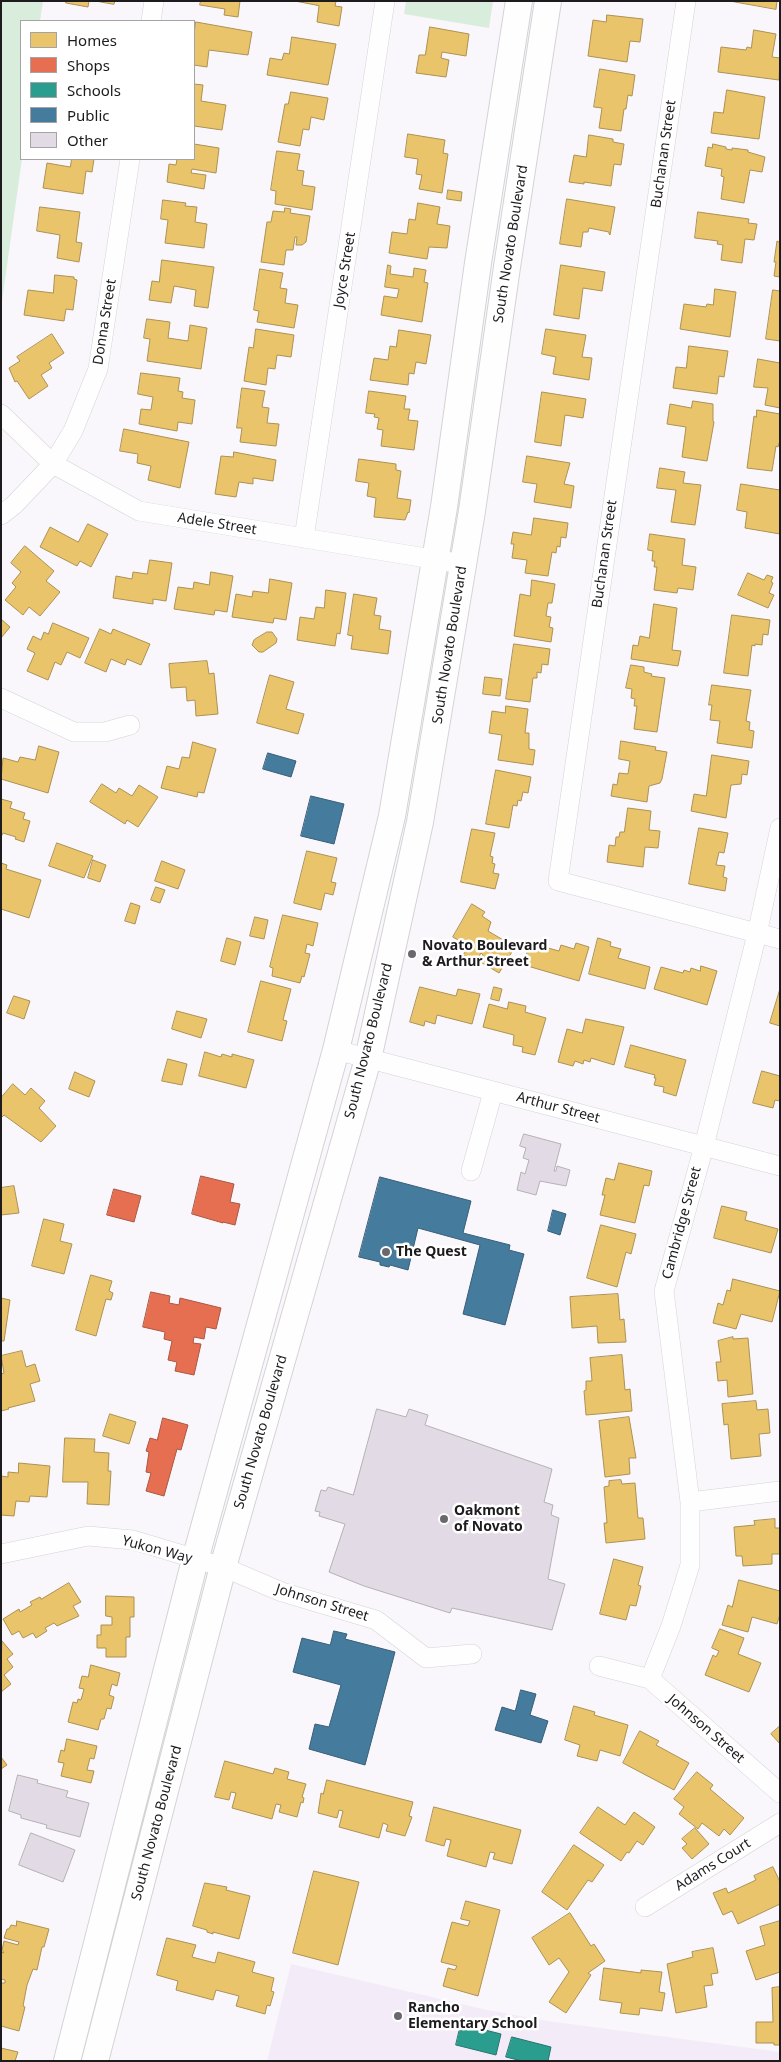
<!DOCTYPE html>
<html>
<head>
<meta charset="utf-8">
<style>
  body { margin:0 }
  #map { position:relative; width:781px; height:2062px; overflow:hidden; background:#faf7fc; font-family:"Noto Sans",sans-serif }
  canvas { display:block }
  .frame { position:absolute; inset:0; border:2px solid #1d1b1e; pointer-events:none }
  .legend { position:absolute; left:20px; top:20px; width:175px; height:140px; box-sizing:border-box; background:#fff; border:1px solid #a5a4a5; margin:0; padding:6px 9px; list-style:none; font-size:15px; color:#1d1b1e }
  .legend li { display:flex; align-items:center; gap:10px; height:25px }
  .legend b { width:25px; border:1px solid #a5a4a5 }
</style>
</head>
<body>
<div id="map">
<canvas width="781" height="2062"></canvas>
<div class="frame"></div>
<ul class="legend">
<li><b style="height:14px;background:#e9c46a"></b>Homes</li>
<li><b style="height:14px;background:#e76f51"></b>Shops</li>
<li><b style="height:14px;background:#2a9d8f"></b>Schools</li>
<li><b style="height:14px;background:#457b9d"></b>Public</li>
<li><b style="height:14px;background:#e2dae5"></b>Other</li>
</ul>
</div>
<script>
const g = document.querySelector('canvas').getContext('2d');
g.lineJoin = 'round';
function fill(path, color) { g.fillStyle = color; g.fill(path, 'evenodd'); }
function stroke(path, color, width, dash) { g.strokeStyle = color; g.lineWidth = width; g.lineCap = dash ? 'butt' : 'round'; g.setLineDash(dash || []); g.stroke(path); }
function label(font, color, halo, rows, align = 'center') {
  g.font = font + ' "Noto Sans",sans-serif'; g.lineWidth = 5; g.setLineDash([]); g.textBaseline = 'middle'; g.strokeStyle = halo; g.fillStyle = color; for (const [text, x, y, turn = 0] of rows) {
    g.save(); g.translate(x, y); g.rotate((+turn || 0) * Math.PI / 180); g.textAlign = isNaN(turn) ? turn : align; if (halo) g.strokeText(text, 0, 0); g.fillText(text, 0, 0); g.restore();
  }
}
fill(new Path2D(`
  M291,1964L487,2010L548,2021L780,2052V2061H267Z`), '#f3ebf7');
fill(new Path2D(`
  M1,1H43L40,21H21L22,159L1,308Z
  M406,1H493L489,28L404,14Z`), '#d8eddb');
const homes = new Path2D(`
  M66,1H89L88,7L66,3Z
  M96,1H115L114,4Z
  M201,1H240L238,17L224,15L225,9L200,5Z
  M295,1H336L335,6L342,7L339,26L317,22L319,6Z
  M730,1H777L776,9Z
  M607,15L643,19L640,42L630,41L627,62L588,56L593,20L606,22Z
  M196,22L252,32L248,55L209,50L207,67L194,65V35Z
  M430,27L469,34L466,56L442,52L441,58L449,60L446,77L416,73L419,55H425Z
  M754,30L776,34L772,57L780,58L779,80L718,72L721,47L746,50L747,47L751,48Z
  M292,37L336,44L328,85L267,75L270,58L282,60L284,53L289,54Z
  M600,69L635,75L632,96L628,95L626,109H624L621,131L599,128L602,108L594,107Z
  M194,84L203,85L201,101L226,105L222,130L194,126Z
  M727,90L765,97L759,139L711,133L714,112L723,113Z
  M291,92L328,98L324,120L311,117L309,130L303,129L300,146L278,142L285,104H288Z
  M408,134L445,140L443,153L448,154L442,193L419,189L422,175L416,174L418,159L405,157Z
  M589,135L613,139V142L624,144L621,165L614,164L611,186L584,182V184L569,182L574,155L586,157Z
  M194,144L219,148L216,173L192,169L191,173L206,175L204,189L167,182L169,164L176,165L177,159H194Z
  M713,144L726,147V149L732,150V148L748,150V152L765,157L762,172L750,170L744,203L721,199L724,177L721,176L722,169L705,166L708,147L712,148Z
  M277,151L300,154L297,170L304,171L302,185L315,187L312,210L275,204L276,191L271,190Z
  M72,159H94L92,172L86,171L83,194L43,188L47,163L70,167Z
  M448,190L462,192L461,201L447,199Z
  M567,199L615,207L610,235L609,234V232L589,228L588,232H583L581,247L560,244Z
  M163,200L186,203L185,206L197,207L195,222L207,224L204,248L165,243L168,220L161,219Z
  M418,203L440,207L437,224L450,226L447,248L429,247L427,259L389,253L392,232L407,234L409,219L415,220Z
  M40,207L80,212L76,242L82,243L79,262L57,258L60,235L37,231Z
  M285,208L291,209L290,213L310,216L306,242L302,245H296L297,237H295L293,250H286L284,265L261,262L267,222H271L273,211L284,212Z
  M698,212L749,219L748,223L757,224L754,240L745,239L742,263L721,260L723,245L717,244L718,241L695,238Z
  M780,238V277L774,276L776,262H774L777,241L779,242Z
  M162,260L214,267L208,308L194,306L196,290L174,286L171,303L149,300L152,281L159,282Z
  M388,265L391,266L390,274L413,277L414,268L426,270L424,282L428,283L422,322L381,315L384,296L397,298L399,289L385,287Z
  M561,265L605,272L602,291L583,288L579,319L554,315Z
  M260,269L283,273L280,288L287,289L285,303L298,305L294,328L257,322L259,311L254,310Z
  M55,275L74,277V279L77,280L73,310L66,309L64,321L24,315L28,290L53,293Z
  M715,289L736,292L730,337L680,329L684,304L706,307L707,304L713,305Z
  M773,290L780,291V341L766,339Z
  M147,319L170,322L168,338L188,341L190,325L207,328L201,369L147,361L150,339L144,338Z
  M256,329L294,335L291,357L277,355L275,369L268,368L266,385L244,381L249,347L253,348Z
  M546,329L586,335L582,357L592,358L589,380L553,374L556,357L542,354Z
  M399,330L431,335L426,364L416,362L414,374L409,373L408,385L370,380L374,358L388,360L390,346L396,347Z
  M52,334L64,353L49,363L52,368L41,375L48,386L29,399L17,381L15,382L9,368L20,361L17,357Z
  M689,346L728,351L724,377L719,376L717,394L673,388L676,367L686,368Z
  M758,359L780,363V408L765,405L768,388L754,387Z
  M141,373L180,378L178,391L183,392L182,398L195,400L192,424L178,422L177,431L139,424L141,409L151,410L153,397L138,394Z
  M242,388L265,391L262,407L269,408L267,423L279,424L276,446L240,442L242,428H237Z
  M369,391L406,396L404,409H410L408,420L418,421L414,450L381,446L383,430L377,429L379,418L374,417L375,414L366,413Z
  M542,392L586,399L583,418L565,415L561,446L535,442Z
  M693,401L713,404V421L714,422L707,461L682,457L686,427L667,424L670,404L691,408Z
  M757,410L780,414V440L778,447L776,446L772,471L747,468L754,416L756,417Z
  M124,429L189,442L180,488L148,480L151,466L137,463L138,454L120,451Z
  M234,452L276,460L273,481L253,478V484L239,482L236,497L215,494L221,456L233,457Z
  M527,456L570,463L564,484L574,486L571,508L534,502L537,484L523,482Z
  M359,459L396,464V470L401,471L397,498L411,500L409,513L408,512L405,520L374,517L376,498L367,496L369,483L356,481Z
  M660,468L685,472L683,483L701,485L695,525L671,522L676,490L657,488Z
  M741,484L780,490V534L745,528L747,512L737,510Z
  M534,518L568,523L566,538L561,537L560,547L557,546L556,553L552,552L548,576L525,573L527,560L512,558L514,544H511L513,532L531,535Z
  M88,524L108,534L91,567L80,561L77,566L40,547L50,527L78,542Z
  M650,534L685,539L682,565L696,567L693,590L678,588L677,593L654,590L657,567H654L655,561H652L653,551L648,550Z
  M25,546L54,571L46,581L60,592L40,616L29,607L23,615L5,600L16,587L12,583L21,572L11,563Z
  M150,560L172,563L166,601L153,599V604L113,598L116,576L132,579L133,572L147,574Z
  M211,572L233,576L227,612L215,610L214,615L174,609L178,587L193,589L194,582L209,585Z
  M748,573L764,580L767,575L773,577L771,582L773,583L769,593L774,595L768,608L738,595Z
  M270,579L292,583L286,620L274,618L273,623L232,617L236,594L252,597L253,591L268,593Z
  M532,580L555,584L552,603H548L546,616L551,617L549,627L553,628L551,642L514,636L520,594L530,596Z
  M326,590L346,593L340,634L337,633L335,646L297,640L300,617L314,619L316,607L324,608Z
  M354,594L377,598L374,615L381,616L379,629L391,631L388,654L351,649L353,636L348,635Z
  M654,604L677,608L672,650L681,651L678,666L631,659L633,645L638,646L640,636L649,638Z
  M732,615L770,620L768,635L763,634L762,645L755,644V646L752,645L748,676L724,673Z
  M1,619L10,627L1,638Z
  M53,623L89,638L80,658L67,652L61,665L55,662L48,680L27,671L35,653L27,649L33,636L41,640L44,632L48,634Z
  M100,629L111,634L113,629L150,644L141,665L127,659L125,665L111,659L106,672L85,663Z
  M267,632H272L277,639L276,643L263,652H259L252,645L254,640Z
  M514,644L550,649L548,665L542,664L541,673L537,672V678H533L530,702L506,699Z
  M207,661L209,674L214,673L218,714L196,716L195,700L187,701L186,687L171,688L169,664Z
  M631,665L644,667V672L652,674L651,676L665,678L657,732L634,729L637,706H634L635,699L631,698L632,689L626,688Z
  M270,675L294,682L286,709L304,714L298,734L257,723Z
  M485,677L502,679L500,696L483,694Z
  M712,685L751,690L746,721L750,722L749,730L754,731L752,748L717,743L720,721L710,720L712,705H709Z
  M506,706L528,709L525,733H529V749L535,750L533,765L498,760L502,735L489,733L492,711L505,713Z
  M621,741L656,747L655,750L667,752L662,779L660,783L649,786L647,802L611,796L613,784L617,785L619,773L628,774L630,761L619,759Z
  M193,742L216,749L204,793L198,792L197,797L161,788L167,766L179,769L182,757L189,758Z
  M39,746L59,752L48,793L1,779L3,758L18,762L20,757L35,760Z
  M712,755L749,761L747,775L742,774L741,784L731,785L726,818L691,811L694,794L706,796Z
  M496,770L531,777L528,793L523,792L521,801L518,800L517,806L513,805L509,828L486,824Z
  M102,784L116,793L119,788L132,796L139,785L158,797L138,827L127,820L125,824L90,802Z
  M1,799L12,802L10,808L25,813L23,819L30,821L24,842L15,839L16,837L3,833L1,837Z
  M628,808L651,811L649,830L660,831L658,848L645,847L643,867L607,862L609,845L615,846L616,837H619L620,832H624Z
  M699,828L728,833L724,853L719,852L716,865L725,866L723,877L727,878L725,891L689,884Z
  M472,829L495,833L490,856L493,857L492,863L495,864L493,873L499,874L495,889L461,882Z
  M57,843L93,856L84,878L49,866Z
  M307,851L337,858L331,882L336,883L333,895L325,893L321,910L294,903Z
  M93,860L106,865L100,882L88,878Z
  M162,861L185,870L178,889L155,881Z
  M1,863L7,865L6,869L41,880L29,918L1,909Z
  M156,887L165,890L160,903L151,900Z
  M131,903L140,906L135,924L125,921Z
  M472,904L485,912L482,916L491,922L488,931L515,947L499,973L479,961L483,955L481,953L476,962L463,955L468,946L453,937Z
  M283,915L318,923L313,946L307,944L305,953L310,954L304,977L302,976L300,983L272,976L273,968L270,967Z
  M255,917L268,920L264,939L250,936Z
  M227,938L241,942L235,965L221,961Z
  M598,938L611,942L610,946L621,949L618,958L650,967L645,989L589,974Z
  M530,943L559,951L561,945L574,949L576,943L589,947L579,981L524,965Z
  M701,966L717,971L707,1005L654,989L661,967L683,973L684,970L690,972L691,968L700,971Z
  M261,981L291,989L283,1020L287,1021L282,1041L248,1032Z
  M420,987L456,996L458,989L480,994L472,1024L437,1015L435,1024L425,1021L424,1026L410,1022Z
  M494,987L502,989L499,1001L491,999Z
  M780,989V1026L770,1023Z
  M14,996L30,1001L24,1019L7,1013Z
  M509,1002L526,1006L525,1012L546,1018L535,1055L522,1052L523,1047L513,1045L514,1035L483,1027L489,1004L507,1009Z
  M177,1011L207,1019L201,1038L172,1029Z
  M586,1019L624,1027L614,1065L591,1058L590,1062L584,1060L583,1064L575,1061L573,1066L558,1062L567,1029L582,1033Z
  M631,1045L686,1060L676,1096L663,1092L664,1087L654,1085L656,1078H654L655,1075L625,1067Z
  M205,1052L221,1057L222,1054L232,1057V1054L254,1060L246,1088L199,1076Z
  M168,1059L187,1064L182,1085L162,1081Z
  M762,1071L780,1076V1101L775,1100L773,1108L753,1103Z
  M75,1072L95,1081L89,1097L69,1089Z
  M13,1084L25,1095L31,1088L45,1101L39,1108L56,1126L41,1142L4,1115L1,1118V1098Z
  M619,1163L652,1171L649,1186L644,1185L635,1223L600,1215L605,1195H602L606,1178L614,1180Z
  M14,1186L19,1213L1,1215V1188Z
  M722,1206L747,1212L745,1220L778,1229L771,1253L714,1238Z
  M44,1219L64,1224L60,1241L72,1244L64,1274L32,1266Z
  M601,1225L636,1234L631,1254L626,1252L617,1287L587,1278Z
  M91,1275L112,1281L109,1291L113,1293L111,1300L106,1299L96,1336L76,1330Z
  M733,1279L780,1291L772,1322L741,1314L736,1329L713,1323L718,1303L723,1305L727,1290L730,1291Z
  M618,1294L620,1320L624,1319L626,1342L598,1343L597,1326L572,1328L570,1297Z
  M1,1298L10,1300L4,1341H1Z
  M733,1337V1339L748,1338L753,1394L728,1397L727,1380L718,1381L716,1362H721L718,1341Z
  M22,1351L26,1367L35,1364L40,1381L30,1384L35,1401L8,1408L9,1409L1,1411V1374L4,1373L1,1356Z
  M622,1355L625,1390L630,1389L632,1411L586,1415L584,1391L586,1390V1381H592L590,1358Z
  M756,1401L757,1410L768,1409L770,1433L759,1434L761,1456L731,1459L728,1424L724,1425L722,1404Z
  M110,1414L136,1422L129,1444L103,1436Z
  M629,1417L636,1458H629L630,1474L605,1477L599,1421Z
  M65,1438L95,1439L94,1452L109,1453L108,1471H111L109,1505L87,1504L88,1482H63Z
  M19,1463L50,1466L47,1497L30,1496L29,1502L16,1501L14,1516L1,1515V1476L8,1477V1472L18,1473Z
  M621,1480L622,1484L635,1483L638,1518H643L645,1539L606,1543L604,1523H607L604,1487L609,1486V1481Z
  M775,1519V1528H780V1554H772V1564L743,1566L742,1556H736L734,1527L755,1525L754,1521Z
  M614,1559L643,1567L638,1585L641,1586L636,1606L630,1605L626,1620L600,1614Z
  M739,1580L780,1591V1614L777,1624L752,1617L748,1632L722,1625L728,1605L732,1607Z
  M69,1583L81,1602L73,1606L79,1616L57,1626L54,1623L45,1628L47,1631L36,1638L33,1633L23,1638L19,1631L12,1635L3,1619L19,1609L20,1612L32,1605L30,1602L40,1597L41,1599Z
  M106,1596L134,1597V1617H130V1637H126V1657H106V1648H97V1635H101V1625H112V1617L106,1616Z
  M720,1629L744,1638L738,1654L761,1663L749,1692L705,1675L713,1655L716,1657L719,1651L712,1648Z
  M2,1641L13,1654L7,1659L13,1667L4,1675L11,1684L1,1692Z
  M91,1665L120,1673L117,1686L112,1684L109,1695L114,1697L111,1709L107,1708L104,1719H101L98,1730L68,1722L73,1702L77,1703L78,1699L81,1700L84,1689L79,1688L82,1676L88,1677Z
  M574,1706L595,1712L594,1715L628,1725L620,1756L600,1750L597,1761L577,1756L580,1745L565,1740Z
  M780,1726V1744L771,1734Z
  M640,1731L659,1741L656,1745L689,1763L674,1790L623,1763Z
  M67,1739L97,1746L94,1759L90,1758L87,1770L94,1771L91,1783L61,1776L64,1763L58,1762L61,1750L64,1751Z
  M1,1757L7,1765L1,1769Z
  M225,1761L273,1774L275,1768L289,1772L287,1779L306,1784L302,1797L304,1798L303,1803L301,1802L297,1817L279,1812L281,1805L276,1804L272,1819L232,1808L236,1793L231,1792L229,1800L215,1797Z
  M697,1772L713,1785L710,1789L744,1818L730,1835L724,1829L719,1836L702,1823L698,1829L679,1814L684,1807L674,1799Z
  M327,1780L413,1802L409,1816L412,1817L405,1836L386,1831L388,1825L383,1823L379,1838L339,1827L343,1811L339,1810L337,1818L318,1813L321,1793L323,1794Z
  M434,1807L521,1830L512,1864L493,1859L495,1853L490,1852L486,1867L447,1856L451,1840L446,1839L444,1846L426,1841Z
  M598,1807L625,1825L634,1812L655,1827L643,1845L637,1841L629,1853L627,1852L621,1861L580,1833Z
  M695,1828L709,1844L692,1859L682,1848L687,1844L682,1839Z
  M574,1845L604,1865L592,1882L588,1880L567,1910L542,1892Z
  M773,1867L780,1882V1904L738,1924L732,1911L723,1915L713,1893L726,1888L728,1893L756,1880L754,1876Z
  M314,1871L359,1882L338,1965L293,1953Z
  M205,1883L227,1887L226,1890L250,1896L239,1939L213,1932V1934L207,1932V1930L193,1926Z
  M466,1901L500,1910L478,1996L443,1986L448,1968L455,1970L457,1966L441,1962L452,1922L468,1926L470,1921L461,1919Z
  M570,1913L591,1946L594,1944L605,1961L588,1973L591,1975L566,2013L549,2002L569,1972L559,1958L549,1965L532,1938Z
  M17,1921L49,1929L44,1947H42L37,1970L33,1969L27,1985L23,2006L25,2007L19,2031L1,2026V1983H5V1980L1,1979V1952L4,1953L2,1950L4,1941L18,1945L19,1942L4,1938L7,1929H9L11,1925L16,1926Z
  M780,1921V1972L756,1980L746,1951L765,1945L760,1927Z
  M167,1938L196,1945L192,1957L215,1963L218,1952L255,1962L252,1972L274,1978L271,1991L274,1992L270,2006L267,2005L265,2014L236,2006L239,1996L216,1990L213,2000L176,1990L178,1981L157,1975Z
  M713,1948L718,1973L711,1974L713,1985L704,1986L707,2007L676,2013L667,1964L693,1957L692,1952Z
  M604,1968L641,1973V1970L662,1972L659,1992L665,1993L662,2011L640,2008L639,2015L620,2013L622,2003L600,2000Z
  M780,1987V2045H774V2043H756V2022H773L772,1988Z
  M1,2048L18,2052L15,2061H1Z`);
fill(homes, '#e9c46a');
stroke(homes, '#ac9153', 1);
const shops = new Path2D(`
  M201,1176L234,1184L230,1202L240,1204L235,1225L223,1222V1223L192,1214Z
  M114,1189L141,1196L134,1222L107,1215Z
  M151,1292L170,1296L169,1303L179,1305L180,1298L221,1308L216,1329L206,1327L204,1339L194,1337L193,1343L201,1344L194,1375L175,1371L177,1362L168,1360L172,1341L164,1339L165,1332L143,1327Z
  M163,1418L188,1425L181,1450L177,1449L164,1496L146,1491L151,1473L146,1472L149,1452L146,1451L150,1438L157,1440Z`);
fill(shops, '#e76f51');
stroke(shops, '#aa5642', 1);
const schools = new Path2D(`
  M461,2024L501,2034L496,2055L456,2045Z
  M512,2037L551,2047L548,2061H522L506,2057Z`);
fill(schools, '#2a9d8f');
stroke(schools, '#26766d', 1);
const public = new Path2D(`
  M268,753L296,761L291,777L263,769Z
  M311,796L344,804L334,844L301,836Z
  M380,1177L471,1201L463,1233L510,1245L509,1250L524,1254L505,1325L463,1314L480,1245L418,1228L408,1270L390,1265L389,1267L380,1265V1262L359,1257Z
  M553,1210L566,1214L560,1235L548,1231Z
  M334,1631L347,1634L345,1639L395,1652L365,1765L309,1749L315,1724L329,1727L341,1685L293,1672L302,1638L330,1645Z
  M521,1690L536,1694L530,1715L548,1721L541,1743L495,1730L502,1707L515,1711Z`);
fill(public, '#457b9d');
stroke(public, '#395e77', 1);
const building = new Path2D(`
  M524,1134L561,1144L554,1171H556L557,1166L570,1170L566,1186L540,1181L536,1195L517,1190L521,1172L525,1174L529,1160L523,1158L526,1148L520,1146Z
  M377,1409L406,1417L409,1409L428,1415L425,1425L552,1469L544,1502L553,1505L551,1515L559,1518L548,1579L565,1584L552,1630L452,1608L450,1613L364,1586L329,1572L345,1524L319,1516L320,1512L315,1511L321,1490L326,1491L328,1487L353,1495Z
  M18,1775L38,1780L37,1783L68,1791L66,1797L89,1803L80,1837L46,1828L47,1825L21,1818V1815L9,1811Z
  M31,1833L75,1850L63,1882L19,1865Z`);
fill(building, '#e2dae5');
stroke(building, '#b4b1b5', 1);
const minor = new Path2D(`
  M686,1L558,881L780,939
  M151,21L154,1
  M1,414L53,464L139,511L463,564
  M1,515L14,505L53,464L73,431L98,369L130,159
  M304,538L385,1
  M1,698L74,732H105L130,725
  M336,1050L780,1166
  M471,1171L493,1092
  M690,1502L780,1491
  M1,1554L88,1536L133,1540L223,1567L282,1592L376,1620L426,1658L472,1654
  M599,1666L650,1679L780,1793
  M650,1679L671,1626L690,1565V1502L664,1291L704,1146L757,934L780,828
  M645,1907L780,1823`);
const secondary = new Path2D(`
  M67,2061L195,1560L336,1050L392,816L444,507L478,263L519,1
  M95,2061L223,1567L368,1059L420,822L472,511L507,267L548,1`);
stroke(minor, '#d5d2d6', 20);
stroke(secondary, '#d5d2d6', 28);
stroke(minor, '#fefeff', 19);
stroke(secondary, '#fefeff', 26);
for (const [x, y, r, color] of [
  [412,954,5,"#6a686c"],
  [386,1252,5,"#6a686c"],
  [444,1519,5,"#6a686c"],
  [398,2016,5,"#6a686c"]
]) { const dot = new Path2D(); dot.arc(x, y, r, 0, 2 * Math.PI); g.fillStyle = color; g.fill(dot); stroke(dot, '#fff', 2); }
label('14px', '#1d1b1e', '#fff', [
  ["Buchanan Street",664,154,-82],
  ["South Novato Boulevard",511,244,-81],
  ["Joyce Street",345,270,-81],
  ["Donna Street",105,322,-81],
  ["Adele Street",217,524,9],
  ["Buchanan Street",605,554,-82],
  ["South Novato Boulevard",450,645,-81],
  ["South Novato Boulevard",369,1041,-76],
  ["Arthur Street",558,1108,15],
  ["Cambridge Street",682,1223,-75],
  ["South Novato Boulevard",261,1432,-74],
  ["Yukon Way",157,1550,15],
  ["Johnson Street",322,1603,17],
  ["Johnson Street",706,1729,41],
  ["South Novato Boulevard",157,1823,-75],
  ["Adams Court",713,1865,-32]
]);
label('bold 14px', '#1d1b1e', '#fff', [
  ["Novato Boulevard",422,946],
  ["& Arthur Street",422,962],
  ["The Quest",396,1252],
  ["Oakmont",454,1511],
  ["of Novato",454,1527],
  ["Rancho",408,2008],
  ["Elementary School",408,2024]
], 'left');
</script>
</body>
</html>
